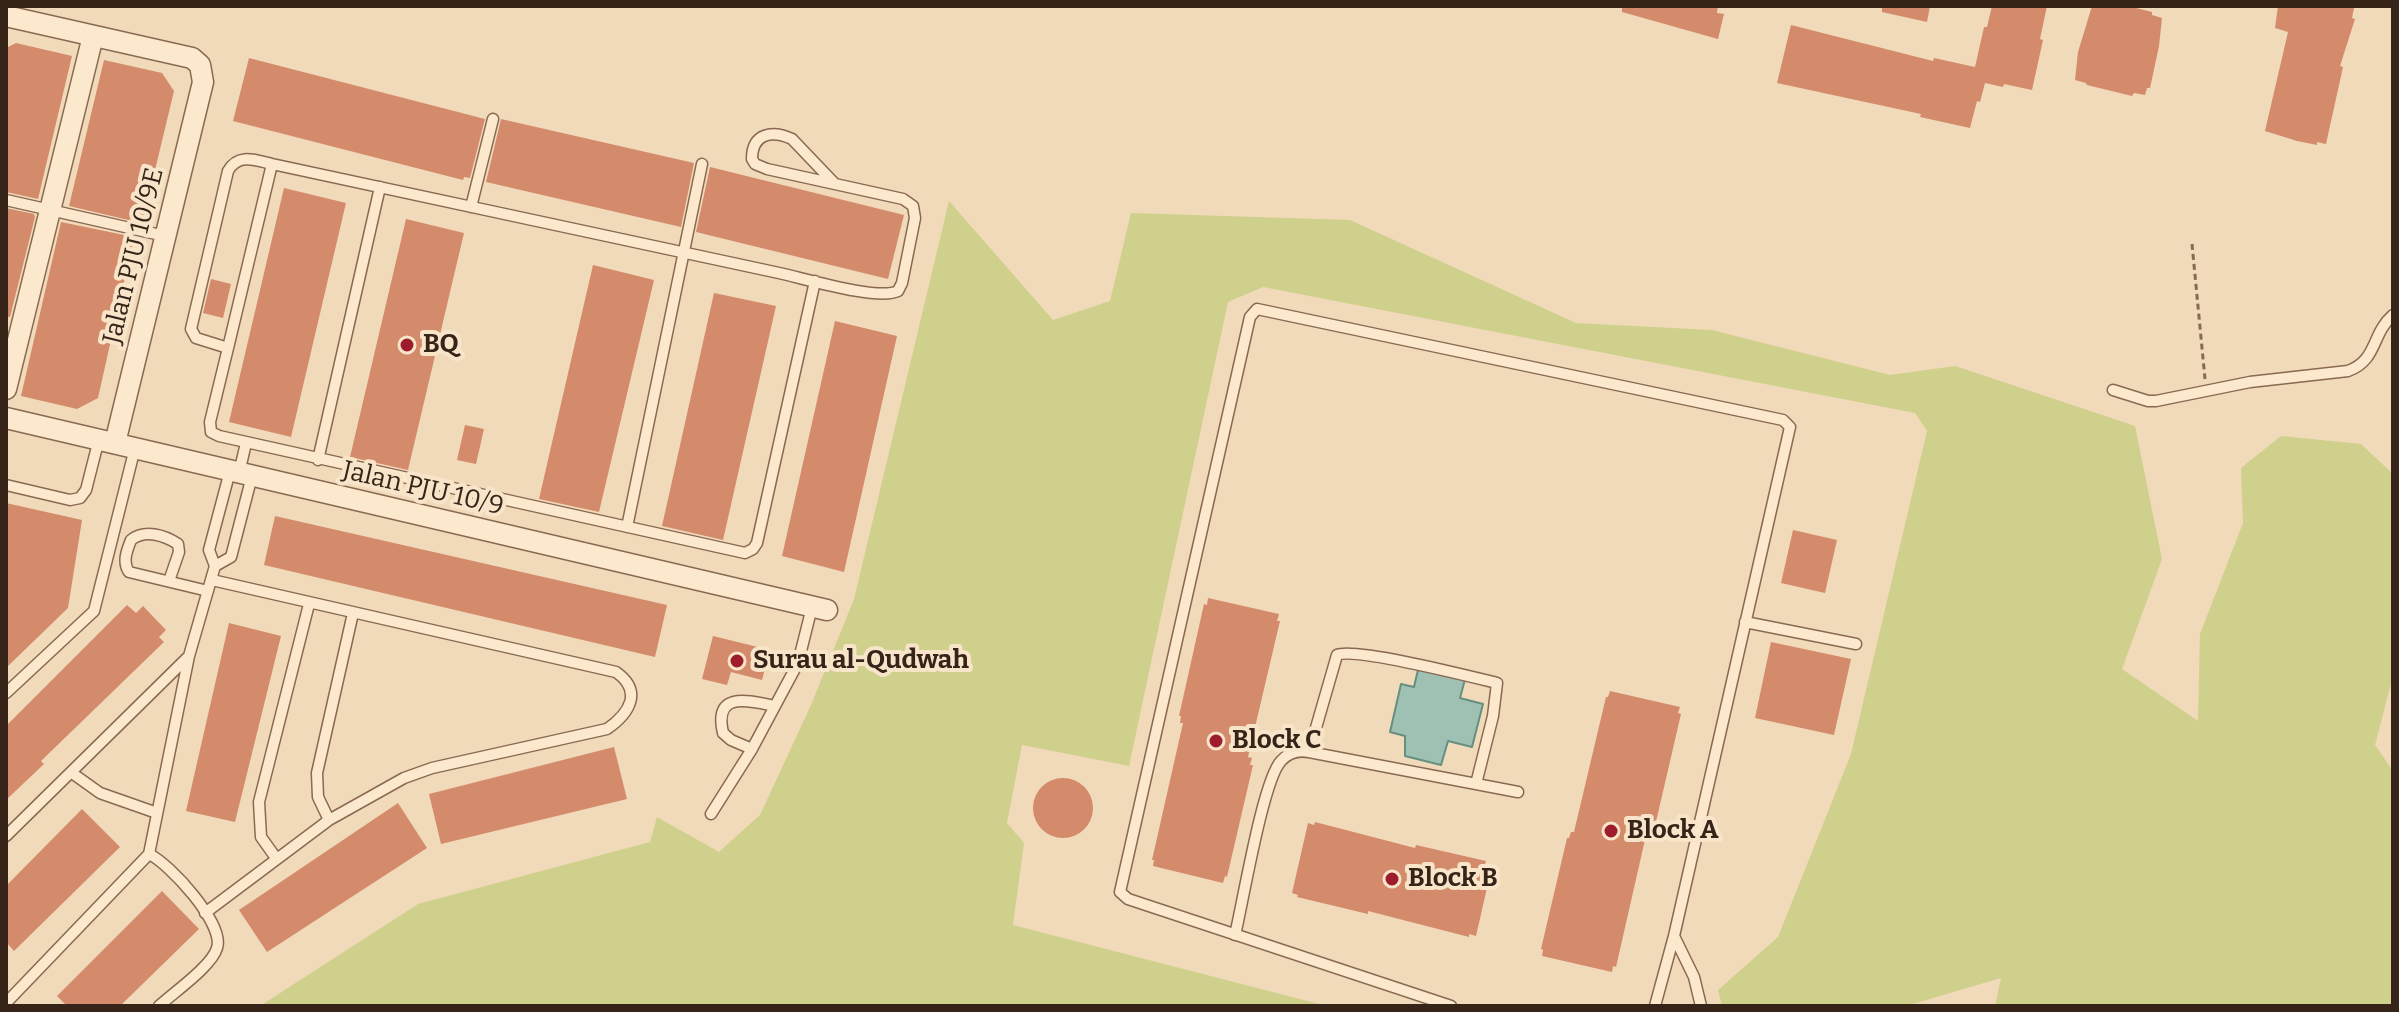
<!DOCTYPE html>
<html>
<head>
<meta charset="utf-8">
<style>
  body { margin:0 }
  #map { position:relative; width:2399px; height:1012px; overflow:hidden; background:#f1dab9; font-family:Bitter,serif }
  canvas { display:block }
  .frame { position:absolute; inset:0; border:8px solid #362419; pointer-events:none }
</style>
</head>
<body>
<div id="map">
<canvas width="2399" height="1012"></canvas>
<div class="frame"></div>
</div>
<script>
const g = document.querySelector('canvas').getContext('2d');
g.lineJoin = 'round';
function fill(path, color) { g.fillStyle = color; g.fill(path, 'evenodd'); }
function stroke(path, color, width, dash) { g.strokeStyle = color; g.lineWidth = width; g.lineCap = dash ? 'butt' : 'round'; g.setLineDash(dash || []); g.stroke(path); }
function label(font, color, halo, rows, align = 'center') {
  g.font = font + ' Bitter,serif'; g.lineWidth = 8; g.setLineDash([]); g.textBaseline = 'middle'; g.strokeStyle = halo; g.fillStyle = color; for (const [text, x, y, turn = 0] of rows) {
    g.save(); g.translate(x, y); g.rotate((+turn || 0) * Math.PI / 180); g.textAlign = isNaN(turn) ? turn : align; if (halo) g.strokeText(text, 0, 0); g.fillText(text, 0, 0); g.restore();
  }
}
fill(new Path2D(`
  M949,201L1053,320L1110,301L1131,213L1350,220L1576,323L1712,330L1890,375L1955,366L2135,426L2162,559L2122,669L2198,721L2200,634L2243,523L2241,468L2281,436L2361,444L2393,474V676L2375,745L2393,771V1006H1995L2001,978L1906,1006H1722L1718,990L1778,937L1851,754L1927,431L1915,413L1263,287L1228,302L1129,766L1022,745L1007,823L1024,843L1013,925L1327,1006H260L418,904L650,842L657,817L719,852L760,815L811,705L854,599Z`), '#cfd08c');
const water = new Path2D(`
  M1420,661L1467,672L1460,698L1483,704L1472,747L1448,741L1441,765L1405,756V736L1390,732L1401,684L1414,687Z`);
fill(water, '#9ec1b3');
stroke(water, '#658f80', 2);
fill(new Path2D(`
  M1622,6H1718L1717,13L1724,14L1718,39L1622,12Z
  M1882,6H1930L1927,22L1882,12Z
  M1992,6H2047L2040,39L2043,40L2032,90L2004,84L2003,87L1985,83L1980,102L1977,101L1970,128L1920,117L1921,114L1777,83L1791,25L1933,61L1934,58L1975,67L1984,27H1987Z
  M2092,6H2128L2152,12V15L2162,18L2159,46L2150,88H2147L2145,95L2134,93L2132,96L2087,85L2086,83L2075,80L2078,52Z
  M2278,6L2354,8L2352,18L2355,19L2340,66L2343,67L2326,144L2317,142V145L2297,141L2265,131L2288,32L2275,28Z
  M16,43L72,56L38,199L6,192V48Z
  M249,58L485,119L470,178L464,177L463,180L233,121Z
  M104,60L162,73L174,91L143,220L138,219L137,222L69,206Z
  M501,119L694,163L681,227L486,182Z
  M710,167L904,215L888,279L696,232Z
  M284,188L346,203L291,437L229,422Z
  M6,208L34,214L35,217L10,317H6Z
  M406,219L464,233L408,470L350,457Z
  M61,222L134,237L98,398L77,409L21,396Z
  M593,265L654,280L599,512L539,499Z
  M211,279L231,284L223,318L203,313Z
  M714,293L776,306L723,540L662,526Z
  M835,321L897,336L844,572L782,556Z
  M465,425L484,429L476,464L457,460Z
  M6,503L82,520L68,608L6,668Z
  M275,516L667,605L655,657L264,565Z
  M1793,530L1837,540L1825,593L1781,583Z
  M1208,598L1279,614L1277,621H1280L1248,757L1252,758L1250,765H1253L1227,877L1225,876L1223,883L1153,866L1154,860H1152L1183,723H1180L1181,716H1179L1204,604L1207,605Z
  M127,605L136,613L143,606L166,630L159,637L164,642L41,761L44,764L6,800V726Z
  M229,623L281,636L235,822L186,811Z
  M713,636L770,650L762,680L731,672L727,685L702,679Z
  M1771,642L1851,659L1834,735L1755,718Z
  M1610,691L1680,707L1678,713L1681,714L1655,826L1653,825L1651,832L1647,831L1616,967L1613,966L1612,972L1542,956L1543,950L1541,949L1567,838H1569L1571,832H1574L1606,697H1608Z
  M614,747L627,799L441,844L429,794Z
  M1033 808a30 30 0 1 1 60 0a30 30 0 1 1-60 0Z
  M398,803L427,848L267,952L239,910Z
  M82,809L120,847L14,951L6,942V886Z
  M1315,822L1415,848L1416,845L1486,861L1485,864L1492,866L1476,936L1469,934V937L1368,911V914L1297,897L1298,895L1292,893L1308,823L1314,825Z
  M162,891L199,929L120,1006H67L57,996Z`), '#d38b6b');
const lane = new Path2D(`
  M6,200L165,236
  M471,207L493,119
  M815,281L757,543L753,549L745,553L219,436L211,432L210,422L228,348L196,338L191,329L228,171C238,153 255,160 272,164C441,200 610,237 779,273C803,278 878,301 898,291L902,283L915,218L913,206L903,199L767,169L755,164L752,159C752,133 772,130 792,139L835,184
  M228,348L272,164
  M2113,390L2148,401H2156L2250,382L2348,371C2378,360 2371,334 2393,315
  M318,460L380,187
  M239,473L246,443
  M6,485L70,500L80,498L86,490L99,439
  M627,527L702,164
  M215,566L231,557L252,476
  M169,581L179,552L178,544C164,535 145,529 131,540C127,550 122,562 129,572L208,591
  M1745,622L1856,644
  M6,693L94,611L135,448
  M752,749L731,740L723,733C713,690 750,701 775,706
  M1309,752L1337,655C1354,647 1472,677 1497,683L1493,716L1476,784
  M72,773L100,793L157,813
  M711,814L752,749L798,663L812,607
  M329,820L318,797L317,773L353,613
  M6,836L187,658
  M149,854C170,864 225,924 217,948C212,966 173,993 159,1006
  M276,858L261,837L259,802L309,604
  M205,913L329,820L404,778L432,768L607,729C630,713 643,691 616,672L212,580
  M1235,935C1243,902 1263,780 1281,761C1289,752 1298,750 1309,752L1518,792
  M1674,936L1694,977L1701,1006
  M6,1003L149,854L189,656L215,566L209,550L230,471
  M1451,1006L1128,899L1120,892L1250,317L1257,309L1783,420L1790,427L1674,936L1655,1006`);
const street = new Path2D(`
  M6,16L192,58L200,65L203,82L115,443
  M6,389L93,36
  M6,418L827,610`);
stroke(lane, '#896952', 13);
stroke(street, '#896952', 23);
stroke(new Path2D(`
  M2192,244L2205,379`), '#896952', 3, [6, 4]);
stroke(lane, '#fce8cc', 10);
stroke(street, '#fce8cc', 20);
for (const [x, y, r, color] of [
  [407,345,8,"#9d1d2c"],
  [737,661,8,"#9d1d2c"],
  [1216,741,8,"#9d1d2c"],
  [1611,831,8,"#9d1d2c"],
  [1392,879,8,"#9d1d2c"]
]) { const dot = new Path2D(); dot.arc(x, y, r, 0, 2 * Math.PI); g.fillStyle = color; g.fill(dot); stroke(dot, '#f8e5c9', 3); }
label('26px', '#362419', '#f8e5c9', [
  ["Jalan PJU 10/9E",134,256,-76],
  ["Jalan PJU 10/9",423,489,13]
]);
label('bold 26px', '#362419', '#f8e5c9', [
  ["BQ",423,345],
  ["Surau al-Qudwah",753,661],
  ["Block C",1232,741],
  ["Block A",1627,831],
  ["Block B",1408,879]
], 'left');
</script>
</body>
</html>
